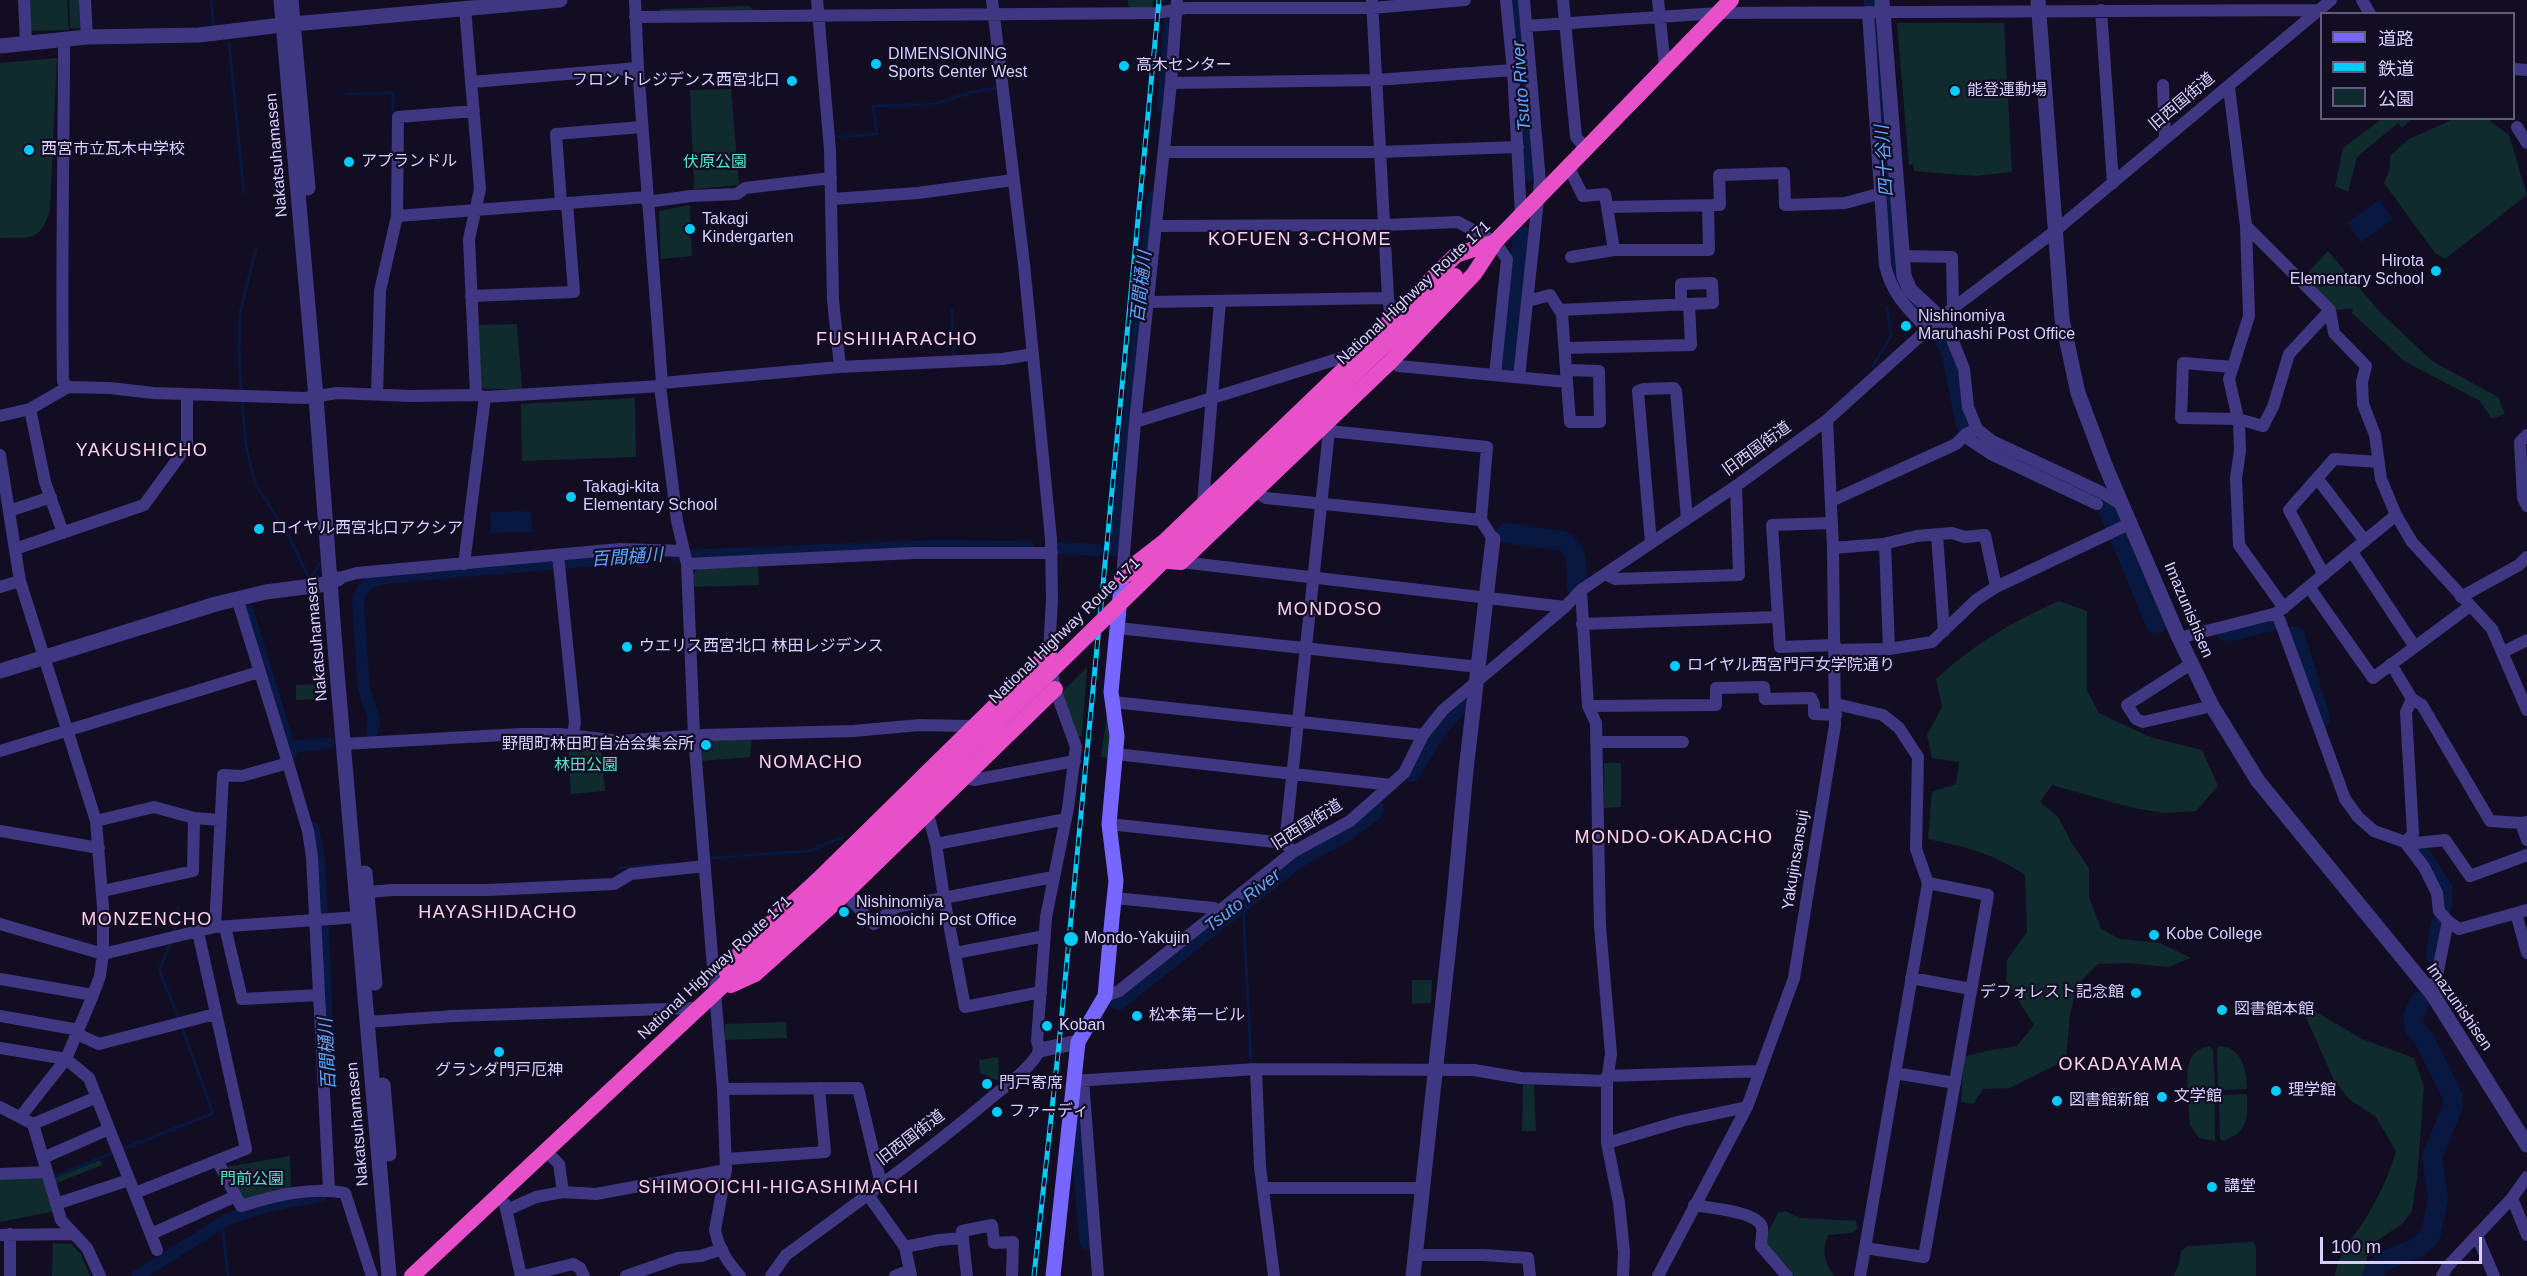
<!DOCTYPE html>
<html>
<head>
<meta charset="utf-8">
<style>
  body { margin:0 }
  #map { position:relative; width:2527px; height:1276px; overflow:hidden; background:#130d23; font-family:Helvetica,"Noto Sans JP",sans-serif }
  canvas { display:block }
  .legend { position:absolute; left:2320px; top:12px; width:195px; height:108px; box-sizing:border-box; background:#130d23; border:2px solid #625b7b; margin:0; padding:8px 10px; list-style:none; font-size:18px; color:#d9cfff }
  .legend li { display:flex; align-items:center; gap:12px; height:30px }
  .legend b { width:30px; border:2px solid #625b7b }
  .scale { position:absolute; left:2320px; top:1237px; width:162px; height:27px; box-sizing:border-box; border:3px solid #d9cfff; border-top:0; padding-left:8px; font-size:18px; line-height:21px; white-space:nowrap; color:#d9cfff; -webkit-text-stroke:4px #130d23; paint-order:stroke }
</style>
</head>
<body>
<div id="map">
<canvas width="2527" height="1276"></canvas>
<ul class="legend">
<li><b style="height:8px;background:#76f"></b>道路</li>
<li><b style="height:8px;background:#00cbfa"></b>鉄道</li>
<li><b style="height:16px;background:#102b2d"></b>公園</li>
</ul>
<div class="scale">100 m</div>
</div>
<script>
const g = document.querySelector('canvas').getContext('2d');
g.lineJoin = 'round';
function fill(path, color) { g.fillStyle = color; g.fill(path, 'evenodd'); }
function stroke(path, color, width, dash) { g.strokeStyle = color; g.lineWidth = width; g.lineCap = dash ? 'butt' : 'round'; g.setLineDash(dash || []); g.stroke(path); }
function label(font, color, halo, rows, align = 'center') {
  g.font = font + ' Helvetica,"Noto Sans JP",sans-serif'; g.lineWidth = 4.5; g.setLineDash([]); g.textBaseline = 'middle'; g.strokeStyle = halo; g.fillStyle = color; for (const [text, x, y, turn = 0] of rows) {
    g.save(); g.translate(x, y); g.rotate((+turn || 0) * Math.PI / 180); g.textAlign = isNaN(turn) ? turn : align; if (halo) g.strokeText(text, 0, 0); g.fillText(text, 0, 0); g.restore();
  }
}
fill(new Path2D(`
  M27,0H67L69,30L29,31Z
  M69,0H82L83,28H70Z
  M1128,0H1153L1152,9L1133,10L1128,5Z
  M749,6L754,11H660V9Z
  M1897,23H2004L2012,172L1975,176L1914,171L1913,164L1909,165Z
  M57,58L50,210C40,243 30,237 0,238V63Z
  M731,89L739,185L694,189L690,90Z
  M2383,118L2411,119L2402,128L2398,123L2357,157L2348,192L2335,186L2343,148Z
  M2454,119H2490L2491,122L2509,135L2527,195L2445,259L2435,253L2384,183L2390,169V156L2409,139Z
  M690,205L692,256L661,259L659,211Z
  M2328,251L2379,311L2432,361L2498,397L2505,414L2492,419L2480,401L2404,361L2352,313L2353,308L2337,310L2304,277Z
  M517,324L522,389H485L480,386L478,325Z
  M635,398L636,457L522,461L521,404Z
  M758,567L759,585L692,587V575L698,569Z
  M2059,601L2087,611V690L2099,713L2150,737L2202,750L2218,786L2196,811L2164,813L2133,808L2052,785L2040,802L2058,817L2071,842L2089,868V897L2101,929L2120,939L2160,943L2191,958L2168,967L2128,963L2098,964L2077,985L2070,1014L2066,1060L2010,1088L1983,1089L1973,1104L1961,1102L1964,1057L1991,1050L2017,1046L2034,1025L2006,981L2007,960L2027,932L2025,875C1992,853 1966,847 1928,839L1932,792L1956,784L1959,762L1932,758L1927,735L1942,707L1936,679C1971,646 2015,620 2059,601Z
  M1087,667L1082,736L1078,737L1062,692Z
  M326,684V699L296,700V685Z
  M1107,714L1110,736L1109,758L1101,757Z
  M752,738L750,757L702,761L701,749L712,748V739Z
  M568,739L600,742L605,791L571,794Z
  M1604,763H1621V807L1604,808Z
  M1412,980H1432L1431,1003L1412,1004Z
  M2299,1002L2362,1039L2414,1058L2424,1087L2417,1179L2412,1211L2402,1224L2374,1243L2367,1257L2364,1276H2335C2338,1251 2358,1233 2370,1211C2381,1192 2390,1172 2396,1151L2376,1117L2350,1100L2334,1080Z
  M786,1022L787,1038L725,1040V1024Z
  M2210,1046L2213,1050L2215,1085L2209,1091H2188C2187,1072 2185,1050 2210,1046Z
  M2219,1046C2243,1048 2246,1069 2247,1089L2224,1090L2218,1085L2217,1049Z
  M998,1057L999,1081L980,1073L979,1060Z
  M1523,1083H1534L1536,1131H1522Z
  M2247,1094C2248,1118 2248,1133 2222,1141L2220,1139L2219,1100L2224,1095Z
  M2210,1096V1099L2215,1101V1141L2199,1138L2190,1125L2188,1097Z
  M290,1156L291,1189L241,1200L226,1167Z
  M100,1160L102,1165L57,1183L55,1178Z
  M41,1176L46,1179L55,1211L0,1222V1179Z
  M1785,1211L1800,1218L1856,1221L1857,1229L1851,1233L1829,1235C1821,1247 1824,1266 1835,1276H1794C1779,1245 1750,1262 1778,1213Z
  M2253,1242L2256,1246V1276H2173L2179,1264L2181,1251L2188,1246Z
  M53,1243L71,1244L81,1254L90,1276H52Z`), '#102b2d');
fill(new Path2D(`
  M2379,200L2393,219L2361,242L2347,223Z
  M531,511L532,532L491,533L490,512Z`), '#081841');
stroke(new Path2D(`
  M211,0L214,28
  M229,43L244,194
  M346,94L393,93V116
  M834,137L877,134L873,106L935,104L972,92L995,88
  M952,310L954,358
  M1873,366L1891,336L1887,307
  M241,389L239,350L240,313L256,249
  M242,402L246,446L255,483L287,533L308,576
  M312,577L319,564
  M711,858L809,851L843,837
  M620,868L669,864
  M1243,903L1251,1063
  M174,932L178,907
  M171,943L159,970L179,1019
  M121,1150L213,1113L181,1025
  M53,1177L113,1153
  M222,1223L228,1276`), '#081841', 3);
stroke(new Path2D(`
  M1163,108L1169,23
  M1061,548L1097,550
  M1115,551L1153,197
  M676,556L934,546L1028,547
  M248,611L291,753
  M372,733L374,720L364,689L358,601L362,590L369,583L384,578L656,555
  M289,747L328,743
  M313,828L319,859L322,914
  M323,929L328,1061
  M137,1276L228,1219L267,1206L321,1196`), '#081841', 12);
stroke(new Path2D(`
  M1515,0L1528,172
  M1874,0L1893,265L1900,290L1921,313
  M1940,332L1951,351L1966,425L1979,439L2052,476
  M1508,372L1523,236
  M2079,488L2099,497L2106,504L2156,624
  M1506,533L1563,541C1580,550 1576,570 1577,587
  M2227,632L2271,621
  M2295,636L2320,718
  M1411,772L1436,730L1460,703
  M2423,858L2443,890L2442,906
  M2436,955L2441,923
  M1118,1000L1296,859L1345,832L1374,810
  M1080,1097L1079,1116L1089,1240
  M2372,1276L2382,1262L2417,1248L2430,1237L2438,1200L2432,1157L2453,1106V1097L2423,1037L2415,1029L2413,1017L2420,1001`), '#081841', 20);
stroke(new Path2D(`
  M24,0L26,43
  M85,0L87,37
  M635,0L638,68L662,383L660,386L677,521L687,564L694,736L723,1089L726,1170L715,1230C718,1247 729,1264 740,1276
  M817,0L830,150L833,300L840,367
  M1506,0L1513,70L1521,215
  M1563,0L1576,137L1585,148
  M1658,0L1665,67
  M2362,0L2370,14
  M1372,1L1388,298L1390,310L1395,315
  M465,8L480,189L469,239L476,395
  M2101,10L2113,183
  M1868,12L1885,265C1891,293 1908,309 1927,329
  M635,17L1157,13L1186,8H1372L1465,0
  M1526,26L1718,13L2317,10
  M64,38C64,153 61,267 63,381L68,387
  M2514,69L2527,70
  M472,82L638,68
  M1171,83L1376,80L1513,70
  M2163,85L2165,139
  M2229,87L2246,226L2249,316L2229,379L2239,423L2240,451L2236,478L2239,545L2284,608
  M2517,127L2527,143
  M1164,152H1379L1518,147
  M1568,166L1583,196L1605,194L1614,250
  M832,199L918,193L1013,180
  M647,202L691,196L737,194L745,188L831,178
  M561,203L556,134L642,127
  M1607,207L1720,205L1719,175L1784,173L1785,205L1845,203L1882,193
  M397,216L647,197
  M1157,226L1384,225L1458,222L1495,242L1507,259L1495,375
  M2246,226L2330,310L2334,333L2366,366L2362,382L2363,404L2375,435L2381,479L2396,515L2412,542L2492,629L2527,710
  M1901,256L1952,257L1953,308
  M1571,257L1614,250H1709L1708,206
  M471,296L574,292L567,203
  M1528,301L1550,295L1562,314L1566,370
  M1149,302L1388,298
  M1681,305V284L1712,283L1713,303L1689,304
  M1560,310L1689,304L1691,345L1565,348
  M1940,318L1948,329L1964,369L1968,407L1977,429L1992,441L2101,492L2122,505
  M1390,362L1399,366L1567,382L1570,422H1600L1599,371L1566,370L1567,382
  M2233,367L2183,363L2181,418L2238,419L2263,426L2273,407L2289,354L2330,310
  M1519,377L1540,181L1524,0
  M662,383L840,367L1003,359L1033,354
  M377,394L380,291L397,216L398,117L474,111
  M30,409L45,482L63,533
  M0,416L30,409L68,387L110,388L153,393L305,398L337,393L411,396L476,395L485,397L660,386
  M1135,422L1360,352
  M1323,426L1329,431L1487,447L1481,520L1493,539
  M2527,435L2520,442L2523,498L2527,506
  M1964,436L1991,454L2097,504
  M0,455L20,581L96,821L103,907V954L100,976L93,995L66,1059L21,1116
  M2317,478L2365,541
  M1254,491L1266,498L1481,520
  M1831,501L1956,444L1966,434L1977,429
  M1207,508L1203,503L1220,301
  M9,511L51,497
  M1832,523L1772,525L1780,647L1835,645
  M1937,535L1944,631
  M1651,543L1638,391L1643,389L1674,388L1676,391L1687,519
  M1885,544L1889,649
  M1833,548L1883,544L1917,536L1952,533L1965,537L1985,535L1996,587
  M15,549L144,505L187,446V394
  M2352,552L2415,647
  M558,555L575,722L573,735
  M1181,562L1565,607
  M464,564L485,397
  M687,564L913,553H1052
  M1605,574L1615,579L1739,575L1736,486
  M2324,575L2289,510L2334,459L2379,462
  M1122,577L1135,422L1171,83L1177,0
  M339,578L357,573L620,549L684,551
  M0,587L20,581
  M2309,587L2373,678L2470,606
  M1581,590L1588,706L1596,723L1600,926L1611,1054L1607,1081V1143L1619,1203L1624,1252L1623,1276
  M2461,597L2519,565L2527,557
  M237,598L288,763L308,831L312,857L329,1189
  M2277,613L2345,799L2358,817L2374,831L2405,842L2424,867L2437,893L2439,911L2448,921L2433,995
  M1582,624L1777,617
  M1118,628L1479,667
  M2179,638L2277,613L2396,515
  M1834,650L1889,649L1932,642L1976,600L1996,587L2131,523
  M2503,652L2527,640
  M2191,664L2127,705L2136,719L2143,722L2212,706
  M2391,664L2412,699
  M1113,702L1423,735
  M1836,704L1883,715L1899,728L1918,757L1916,849L1928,883
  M1588,706L1716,705V688L1764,687L1765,699L1811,698L1814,704V714L1836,715
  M1596,742H1683
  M344,744L521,734H560L619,741L703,735L853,731L920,725L968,726L976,733
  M0,751L259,672
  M1116,754L1391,785
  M965,778L974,780L1075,761
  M928,814L936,844L944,898L965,1007L1041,992
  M96,821L154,807L194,818L220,820
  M2521,823L2527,840
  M1109,824L1285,843L1290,849
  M0,831L99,848
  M2405,842L2413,834L2406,712L2412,699L2422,705L2490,821L2521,823L2527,822
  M1285,843L1329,431
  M936,844L1066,819
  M2407,844L2445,840L2470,876L2527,855
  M1928,883L1988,895L1924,1257L1865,1248Z
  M103,891L193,871L194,818
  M358,893L392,890H489L614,884L631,874L705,866
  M844,893L874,924L896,907L1053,877
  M1115,898L1214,908L1219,913
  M2516,913L2527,953
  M2448,921L2459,929L2527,910
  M0,924L103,954L215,927L359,917
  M215,927L223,775L242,776L288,763
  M225,927L242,999L319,995
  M955,953L1045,936
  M1911,978L1971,989
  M0,979L93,995
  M1105,996L1119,991L1293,852L1350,821L1385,790L1404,773L1423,735L1443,710L1565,607L1581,590L1736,486L1827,420L1940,318L2055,231L2331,0
  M0,1016L79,1030
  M367,1022L453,1016L697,1008
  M77,1034L99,1044L215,1014
  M0,1048L66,1059L89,1078L157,1250
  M1256,1069L1260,1167L1274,1276
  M1895,1073L1955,1083
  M1607,1076L1760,1071
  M1083,1080L1098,1276
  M1074,1081L1256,1069L1474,1070L1521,1078L1607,1081
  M723,1089L858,1088L881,1184
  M0,1107L33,1124L61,1220L87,1248L100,1276
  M33,1124L97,1097
  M1607,1143L1681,1121L1747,1107
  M545,1150L559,1164L563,1192
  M43,1158L109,1129
  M727,1159L825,1152L819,1088
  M218,1162L241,1206C273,1196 312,1186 345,1193L372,1276
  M0,1174L47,1172
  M1263,1188H1423
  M135,1193L246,1149L198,932
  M868,1195L905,1247L911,1276
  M2512,1198L2527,1235
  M56,1204L129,1180
  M505,1204L521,1276
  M1694,1205C1709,1208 1757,1211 1762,1227C1763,1232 1761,1240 1761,1246L1787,1276
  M507,1210L536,1197L563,1192L596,1194L726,1170
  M151,1234L236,1196
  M0,1235L74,1234
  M2477,1236L2494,1276
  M905,1247L939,1240L963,1238
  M1415,1255H1483L1528,1258L1530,1276
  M10,1276V1234
  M524,1276L573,1264L580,1268L584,1276
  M626,1276L678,1258L701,1256L722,1249
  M771,1276L786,1255C853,1206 920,1157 984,1104C1002,1088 1029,1071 1040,1050L1037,1041L1046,917L1068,808L1076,747L1055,689L1049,653L1052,599L1051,539L1024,264L992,0
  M895,1276L910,1270
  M967,1276L962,1231L992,1225L994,1243L1013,1242L1012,1276
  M1658,1276L1747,1107L1794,978L1835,725L1833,548L1827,420
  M1860,1276L1865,1248
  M2442,1276L2447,1267L2512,1198L2527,1177`), '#403783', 12);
stroke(new Path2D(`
  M281,0L316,397L336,660L389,1276
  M291,0L308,188
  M1882,0L1904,276L1910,290L1940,318
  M2038,0L2062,319L2078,393L2105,465L2179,638L2212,706L2258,781L2433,995L2527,1145
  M0,46L87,37L199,35L282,25L560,0
  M0,671L216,604L266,592L320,585L338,579
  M365,873L375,983
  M1040,1050L1078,1042
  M383,1085L389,1154
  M1413,1276L1454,899L1466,770L1493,539`), '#403783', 15);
stroke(new Path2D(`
  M1053,1276L1078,1042L1105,996L1112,919L1116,881L1109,824L1117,736L1111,692L1122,577`), '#76f', 15);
stroke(new Path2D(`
  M1488,249L1731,0
  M1138,562L1165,541L1363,351L1395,315L1456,255L1495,242
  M1122,577L1155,560L1181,562L1390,362L1474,274L1495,242
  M727,973L741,951L818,880L1049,653
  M731,985L755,974L840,898L1055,689
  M412,1276L765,946`), '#e750c8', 16);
const rail = new Path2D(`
  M1034,1276L1059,1044L1159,0`);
stroke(rail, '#00cbfa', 5);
stroke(rail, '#130d23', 3, [9]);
stroke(new Path2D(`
  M765,946L837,880L1455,276`), '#e750c8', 16);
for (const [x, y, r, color] of [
  [876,64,6,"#00cbfa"],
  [1124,66,6,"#00cbfa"],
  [792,81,6,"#00cbfa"],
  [1955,91,6,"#00cbfa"],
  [29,150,6,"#00cbfa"],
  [349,162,6,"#00cbfa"],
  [690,229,6,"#00cbfa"],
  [2436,271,6,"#00cbfa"],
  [1906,326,6,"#00cbfa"],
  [571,497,6,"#00cbfa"],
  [259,529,6,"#00cbfa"],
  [627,647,6,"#00cbfa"],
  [1675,666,6,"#00cbfa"],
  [706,745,6,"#00cbfa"],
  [844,912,6,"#00cbfa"],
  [2154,935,6,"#00cbfa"],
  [1071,939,8,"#00cbfa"],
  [2136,993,6,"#00cbfa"],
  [2222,1010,6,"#00cbfa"],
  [1137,1016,6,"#00cbfa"],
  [1047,1026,6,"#00cbfa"],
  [499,1052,6,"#00cbfa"],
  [987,1084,6,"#00cbfa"],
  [2276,1091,6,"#00cbfa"],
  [2162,1097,6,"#00cbfa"],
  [2057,1101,6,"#00cbfa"],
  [997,1112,6,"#00cbfa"],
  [2212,1187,6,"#00cbfa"]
]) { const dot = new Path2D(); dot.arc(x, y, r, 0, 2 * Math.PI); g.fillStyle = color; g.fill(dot); stroke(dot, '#130d23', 2); }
label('16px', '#d9cfff', '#130d23', [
  ["DIMENSIONING",888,55],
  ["Sports Center West",888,73],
  ["高木センター",1136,66],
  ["フロントレジデンス西宮北口",780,81,"right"],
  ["能登運動場",1967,91],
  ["西宮市立瓦木中学校",41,150],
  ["アプランドル",361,162],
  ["Takagi",702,220],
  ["Kindergarten",702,238],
  ["Hirota",2424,262,"right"],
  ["Elementary School",2424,280,"right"],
  ["Nishinomiya",1918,317],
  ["Maruhashi Post Office",1918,335],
  ["Takagi-kita",583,488],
  ["Elementary School",583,506],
  ["ロイヤル西宮北口アクシア",271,529],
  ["ウエリス西宮北口 林田レジデンス",639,647],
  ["ロイヤル西宮門戸女学院通り",1687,666],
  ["野間町林田町自治会集会所",694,745,"right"],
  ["Nishinomiya",856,903],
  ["Shimooichi Post Office",856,921],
  ["Kobe College",2166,935],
  ["Mondo-Yakujin",1084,939],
  ["デフォレスト記念館",2124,993,"right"],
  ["図書館本館",2234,1010],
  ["松本第一ビル",1149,1016],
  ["Koban",1059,1026],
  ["グランダ門戸厄神",499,1071,"center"],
  ["門戸寄席",999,1084],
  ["理学館",2288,1091],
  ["文学館",2174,1097],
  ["図書館新館",2069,1101],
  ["ファーディ",1009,1112],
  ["講堂",2224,1187]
], 'left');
label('16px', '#d9cfff', '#130d23', [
  ["旧西国街道",2182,102,-40],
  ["Nakatsuhamasen",277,155,-95],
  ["National Highway Route 171",1414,293,-43],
  ["旧西国街道",1757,449,-36],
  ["Imazunishisen",2188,610,67],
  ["National Highway Route 171",1065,631,-44],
  ["Nakatsuhamasen",317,639,-95],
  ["旧西国街道",1307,825,-32],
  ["Yakujinsansuji",1796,860,-81],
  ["National Highway Route 171",715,968,-43],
  ["Imazunishisen",2459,1007,55],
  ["Nakatsuhamasen",358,1124,-95],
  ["旧西国街道",911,1138,-37]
]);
label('16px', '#58e2cc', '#130d23', [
  ["伏原公園",715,163],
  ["林田公園",586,766],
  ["門前公園",252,1180]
]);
label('italic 18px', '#5da6ff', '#130d23', [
  ["Tsuto River",1522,86,-94],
  ["四十谷川",1885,161,-94],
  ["百間樋川",1142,287,-84],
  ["百間樋川",627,558,-4],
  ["Tsuto River",1243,901,-38],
  ["百間樋川",328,1054,-93]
]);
g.letterSpacing = '1.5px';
label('18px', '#ffd1ea', '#130d23', [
  ["KOFUEN 3-CHOME",1300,240],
  ["FUSHIHARACHO",897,340],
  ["YAKUSHICHO",142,451],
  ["MONDOSO",1330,610],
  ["NOMACHO",811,763],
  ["MONDO-OKADACHO",1674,838],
  ["HAYASHIDACHO",498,913],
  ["MONZENCHO",147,920],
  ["OKADAYAMA",2121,1065],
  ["SHIMOOICHI-HIGASHIMACHI",779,1188]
]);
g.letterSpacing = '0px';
</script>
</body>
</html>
